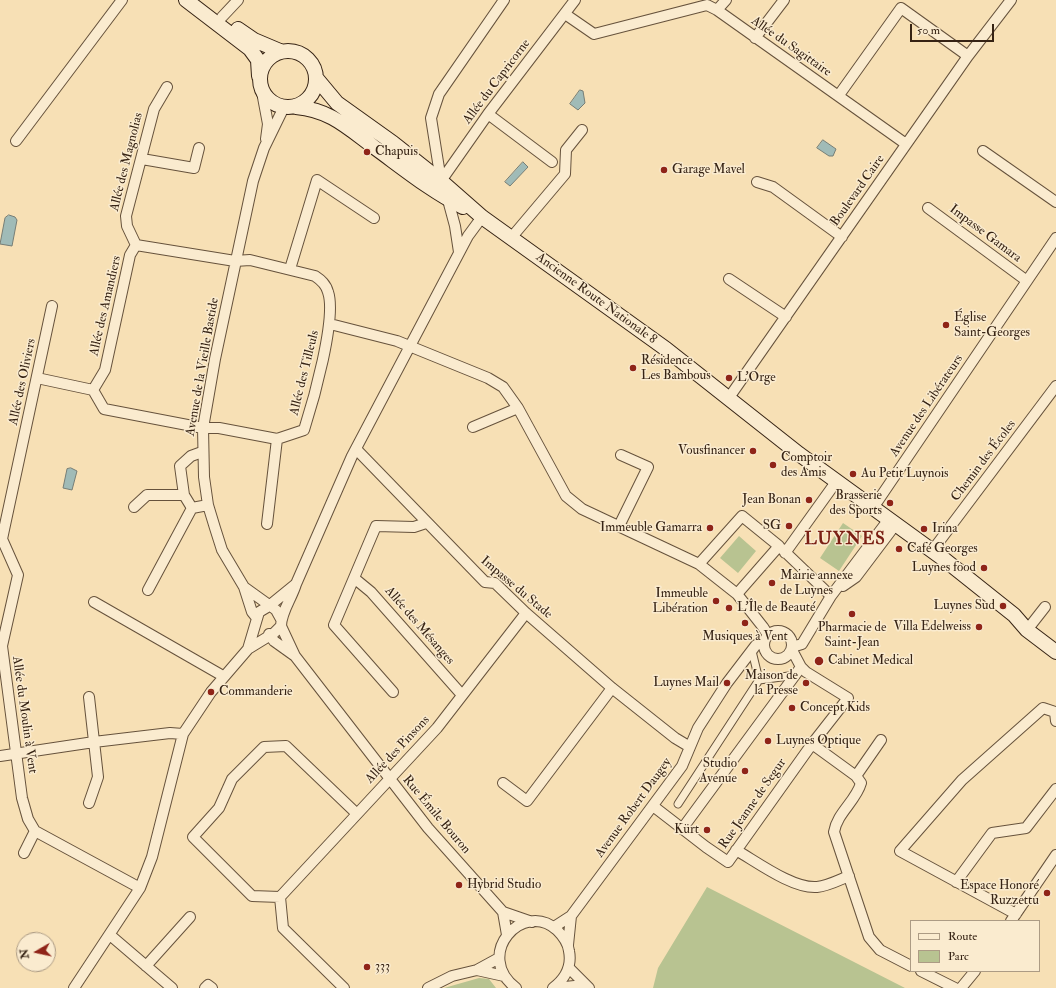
<!DOCTYPE html>
<html>
<head>
<meta charset="utf-8">
<style>
  body { margin:0 }
  #map { position:relative; width:1056px; height:988px; overflow:hidden; background:#f7e0b5; font-family:"IM FELL Double Pica",serif }
  canvas { display:block }
  .legend { position:absolute; left:910px; top:920px; width:130px; height:52px; box-sizing:border-box; background:#faebcf; border:1px solid #ac9b84; margin:0; padding:5px 7px; list-style:none; font-size:12px; color:#362314 }
  .legend li { display:flex; align-items:center; gap:8px; height:20px }
  .legend b { width:20px; border:1px solid #ac9b84 }
  .north { position:absolute; left:16px; top:932px; width:40px; height:40px; box-sizing:border-box; background:#faebcf; border:1px solid #ac9b84; border-radius:50%; rotate:261deg; font-size:11px; font-weight:700; line-height:16px; text-align:center; color:#362314 }
  .north::after { content:''; display:block; margin:auto; width:14px; height:18px; background:#8f2418; clip-path:polygon(50% 0,100% 100%,50% 72%,0 100%) }
  .scale { position:absolute; left:910px; top:24px; width:84px; height:18px; box-sizing:border-box; border:2px solid #362314; border-top:0; padding-left:5px; font-size:12px; line-height:14px; white-space:nowrap; color:#362314; -webkit-text-stroke:3px #faebcf; paint-order:stroke }
</style>
</head>
<body>
<div id="map">
<canvas width="1056" height="988"></canvas>
<ul class="legend">
<li><b style="height:5px;background:#faebcf"></b>Route</li>
<li><b style="height:11px;background:#b8c391"></b>Parc</li>
</ul>
<div class="north">N</div>
<div class="scale">50 m</div>
</div>
<script>
const g = document.querySelector('canvas').getContext('2d');
g.lineJoin = 'round';
function fill(path, color) { g.fillStyle = color; g.fill(path, 'evenodd'); }
function stroke(path, color, width, dash) { g.strokeStyle = color; g.lineWidth = width; g.lineCap = dash ? 'butt' : 'round'; g.setLineDash(dash || []); g.stroke(path); }
function label(font, color, halo, rows, align = 'center') {
  g.font = font + ' "IM FELL Double Pica",serif'; g.lineWidth = 3; g.setLineDash([]); g.textBaseline = 'middle'; g.strokeStyle = halo; g.fillStyle = color; for (const [text, x, y, turn = 0] of rows) {
    g.save(); g.translate(x, y); g.rotate((+turn || 0) * Math.PI / 180); g.textAlign = isNaN(turn) ? turn : align; if (halo) g.strokeText(text, 0, 0); g.fillText(text, 0, 0); g.restore();
  }
}
fill(new Path2D(`
  M843,523L862,536L839,571L820,558Z
  M739,536L756,551L738,573L720,558Z
  M707,887L905,988H653L658,968Z
  M479,978L489,979L496,988H444Z`), '#b8c391');
const water = new Path2D(`
  M580,90L583,91L585,103L578,110L570,104Z
  M823,140L836,149L833,156H829L817,148Z
  M523,162L528,167L510,186L505,182Z
  M9,215L15,217L17,220L12,246L0,244L5,218Z
  M71,468L77,471L72,490L63,488L67,469Z`);
fill(water, '#a0bbb7');
stroke(water, '#767e76', 1);
const pedestrian = new Path2D(`
  M759,680L796,675
  M678,804L759,680L752,651`);
const minor = new Path2D(`
  M717,10L726,0
  M565,14L594,34L707,5L717,10L906,144
  M222,17L238,0
  M755,38L784,0
  M262,92L268,124L266,139
  M839,95L901,8L968,56
  M488,114L552,162
  M16,141L122,0
  M983,151L1056,202
  M142,159L194,168L199,148
  M441,181L488,114L575,0
  M441,181L431,118L439,94L504,0
  M757,182L773,187L842,237
  M448,200L455,226L459,252
  M928,208L1027,281
  M511,238L565,174L566,150L582,130
  M136,245L235,261L250,260L315,276C321,280 326,284 328,292C337,318 313,402 304,430L277,439L219,428H203L104,409L93,390L105,370L130,255Z
  M136,245L127,226L126,216L154,109L167,87
  M290,269L317,180L374,218
  M729,279L786,317
  M52,306L2,539L18,575L2,646L22,798L28,819L35,831L140,888
  M330,324L397,341L488,378L503,387L518,408L566,496L582,509L699,564L737,594L763,627L768,635
  M37,378L93,390
  M728,399L968,56L1011,0
  M473,427L518,408
  M356,449L485,582L495,583L526,613L612,688L675,738L690,747
  M184,495L180,466L191,456L202,452
  M134,507L147,495H184L192,508L208,505
  M873,508L1056,238
  M267,524L277,439
  M619,526L648,467L621,455
  M782,549L831,596
  M932,551L1056,386
  M785,553L836,482
  M699,564L742,516L779,546L737,594
  M354,578L371,592L462,695
  M843,586L856,577L896,524
  M244,587L276,610L281,619
  M148,590L192,508
  M94,602L223,676
  M256,617L252,612L244,587L222,550L215,528L208,505L204,477L203,428L215,359L253,181L264,148L284,107
  M281,626L295,656L428,828L503,912L532,922
  M1027,630L1045,607
  M764 645a14 14 0 1 1 28 0a14 14 0 1 1-28 0Z
  M269,634L274,641L295,656
  M792,647L802,644L831,596L889,519
  M248,649L259,612L269,606L296,584
  M393,692L334,625L376,526L414,527L426,523
  M89,697L98,777L89,803
  M812,744L856,776L861,783C856,801 837,813 834,832L869,937L880,950L911,966
  M0,756L94,742L170,733L183,734
  M856,776L881,740
  M503,783L527,801L612,688
  M653,806L706,847L728,862L812,744L848,698L806,672L801,667L792,650
  M682,829L801,667
  M736,850C757,862 793,889 817,887C828,886 839,880 849,876
  M24,853L35,831
  M956,882L992,833L1026,828L1056,789
  M280,897L437,728L526,613
  M280,897L252,896L193,837L219,808L232,779L264,747L286,746L356,813
  M280,897L283,928L344,988
  M503,912L507,935
  M1016,914L900,851L962,780L1043,708L1055,712L1056,721
  M1011,921L1056,855
  M554,927L571,916L682,766L698,728L727,683L756,645L765,640
  M110,935L172,988
  M568,945L571,916
  M146,966L190,917
  M569,968L589,988
  M477,970L504,976
  M921,971L955,988
  M74,988L140,888L152,857L183,734L211,692L248,649L274,633L281,626C281,612 292,598 296,584L352,456L468,236L482,217
  M205,988L208,985L212,988
  M428,988L452,976L477,970L499,958
  M516,988C473,955 523,899 557,930C563,936 568,942 569,951C572,966 565,979 553,988
  M556,988L584,985
  M961,988L975,971`);
const secondary = new Path2D(`
  M186,0L250,49L258,60L259,76
  M238,29L254,40L280,51
  M260 79a28 28 0 1 1 56 0a28 28 0 1 1-56 0Z
  M317,79L337,103L393,143L441,181L482,217L666,349L799,454L945,560L1014,615L1027,630L1056,652
  M296,107C330,110 347,127 374,147C403,168 431,191 463,207`);
stroke(pedestrian, '#66523c', 9);
stroke(minor, '#66523c', 12);
stroke(secondary, '#362314', 16);
stroke(pedestrian, '#faebcf', 7);
stroke(minor, '#faebcf', 10);
stroke(secondary, '#faebcf', 14);
for (const [x, y, r, color] of [
  [367,152,4,"#8f2418"],
  [664,170,4,"#8f2418"],
  [946,325,4,"#8f2418"],
  [633,368,4,"#8f2418"],
  [729,378,4,"#8f2418"],
  [753,451,4,"#8f2418"],
  [773,465,4,"#8f2418"],
  [853,474,4,"#8f2418"],
  [809,500,4,"#8f2418"],
  [890,503,4,"#8f2418"],
  [789,526,4,"#8f2418"],
  [710,528,4,"#8f2418"],
  [924,529,4,"#8f2418"],
  [899,549,4,"#8f2418"],
  [984,568,4,"#8f2418"],
  [772,583,4,"#8f2418"],
  [716,601,4,"#8f2418"],
  [1003,606,4,"#8f2418"],
  [729,608,4,"#8f2418"],
  [852,614,4,"#8f2418"],
  [745,623,4,"#8f2418"],
  [979,627,4,"#8f2418"],
  [819,661,5,"#8f2418"],
  [727,683,4,"#8f2418"],
  [806,683,4,"#8f2418"],
  [211,692,4,"#8f2418"],
  [792,708,4,"#8f2418"],
  [768,741,4,"#8f2418"],
  [745,771,4,"#8f2418"],
  [707,830,4,"#8f2418"],
  [459,885,4,"#8f2418"],
  [1047,893,4,"#8f2418"],
  [367,967,4,"#8f2418"]
]) { const dot = new Path2D(); dot.arc(x, y, r, 0, 2 * Math.PI); g.fillStyle = color; g.fill(dot); stroke(dot, '#faebcf', 1.5); }
label('13px', '#362314', '#faebcf', [
  ["Allée du Sagittaire",791,47,35],
  ["Allée du Capricorne",497,82,-53],
  ["Allée des Magnolias",127,162,-76],
  ["Boulevard Caire",858,191,-55],
  ["Impasse Gamara",985,234,37],
  ["Ancienne Route Nationale 8",596,299,36],
  ["Allée des Amandiers",106,306,-77],
  ["Avenue de la Vieille Bastide",203,367,-80],
  ["Allée des Tilleuls",305,373,-76],
  ["Allée des Oliviers",23,382,-78],
  ["Avenue des Libérateurs",927,406,-56],
  ["Chemin des Écoles",984,461,-53],
  ["Impasse du Stade",516,588,40],
  ["Allée des Mésanges",419,626,49],
  ["Allée du Moulin à Vent",24,715,82],
  ["Allée des Pinsons",398,750,-47],
  ["Rue Jeanne de Segur",753,804,-55],
  ["Avenue Robert Daugey",634,808,-54],
  ["Rue Émile Bouron",436,815,50]
]);
label('13px', '#362314', '#faebcf', [
  ["Chapuis",375,152],
  ["Garage Mavel",672,170],
  ["Église",954,318],
  ["Saint-Georges",954,333],
  ["Résidence",641,361],
  ["Les Bambous",641,376],
  ["L'Orge",737,378],
  ["Vousfinancer",745,451,"right"],
  ["Comptoir",781,458],
  ["des Amis",781,473],
  ["Au Petit Luynois",861,474],
  ["Brasserie",882,496,"right"],
  ["des Sports",882,511,"right"],
  ["Jean Bonan",801,500,"right"],
  ["SG",781,526,"right"],
  ["Immeuble Gamarra",702,528,"right"],
  ["Irina",932,529],
  ["Café Georges",907,549],
  ["Luynes food",976,568,"right"],
  ["Mairie annexe",780,576],
  ["de Luynes",780,591],
  ["Immeuble",708,594,"right"],
  ["Libération",708,609,"right"],
  ["Luynes Sud",995,606,"right"],
  ["L'Île de Beauté",737,608],
  ["Villa Edelweiss",971,627,"right"],
  ["Pharmacie de",852,628,"center"],
  ["Saint-Jean",852,643,"center"],
  ["Musiques à Vent",745,637,"center"],
  ["Cabinet Medical",828,661],
  ["Maison de",798,676,"right"],
  ["la Presse",798,691,"right"],
  ["Luynes Mail",719,683,"right"],
  ["Commanderie",219,692],
  ["Concept Kids",800,708],
  ["Luynes Optique",776,741],
  ["Studio",737,764,"right"],
  ["Avenue",737,779,"right"],
  ["Kürt",699,830,"right"],
  ["Hybrid Studio",467,885],
  ["Espace Honoré",1039,886,"right"],
  ["Ruzzettu",1039,901,"right"],
  ["333",375,967]
], 'left');
g.letterSpacing = '1px';
label('bold 17px', '#7a1f14', '#faebcf', [
  ["LUYNES",845,540]
]);
g.letterSpacing = '0px';
</script>
</body>
</html>
